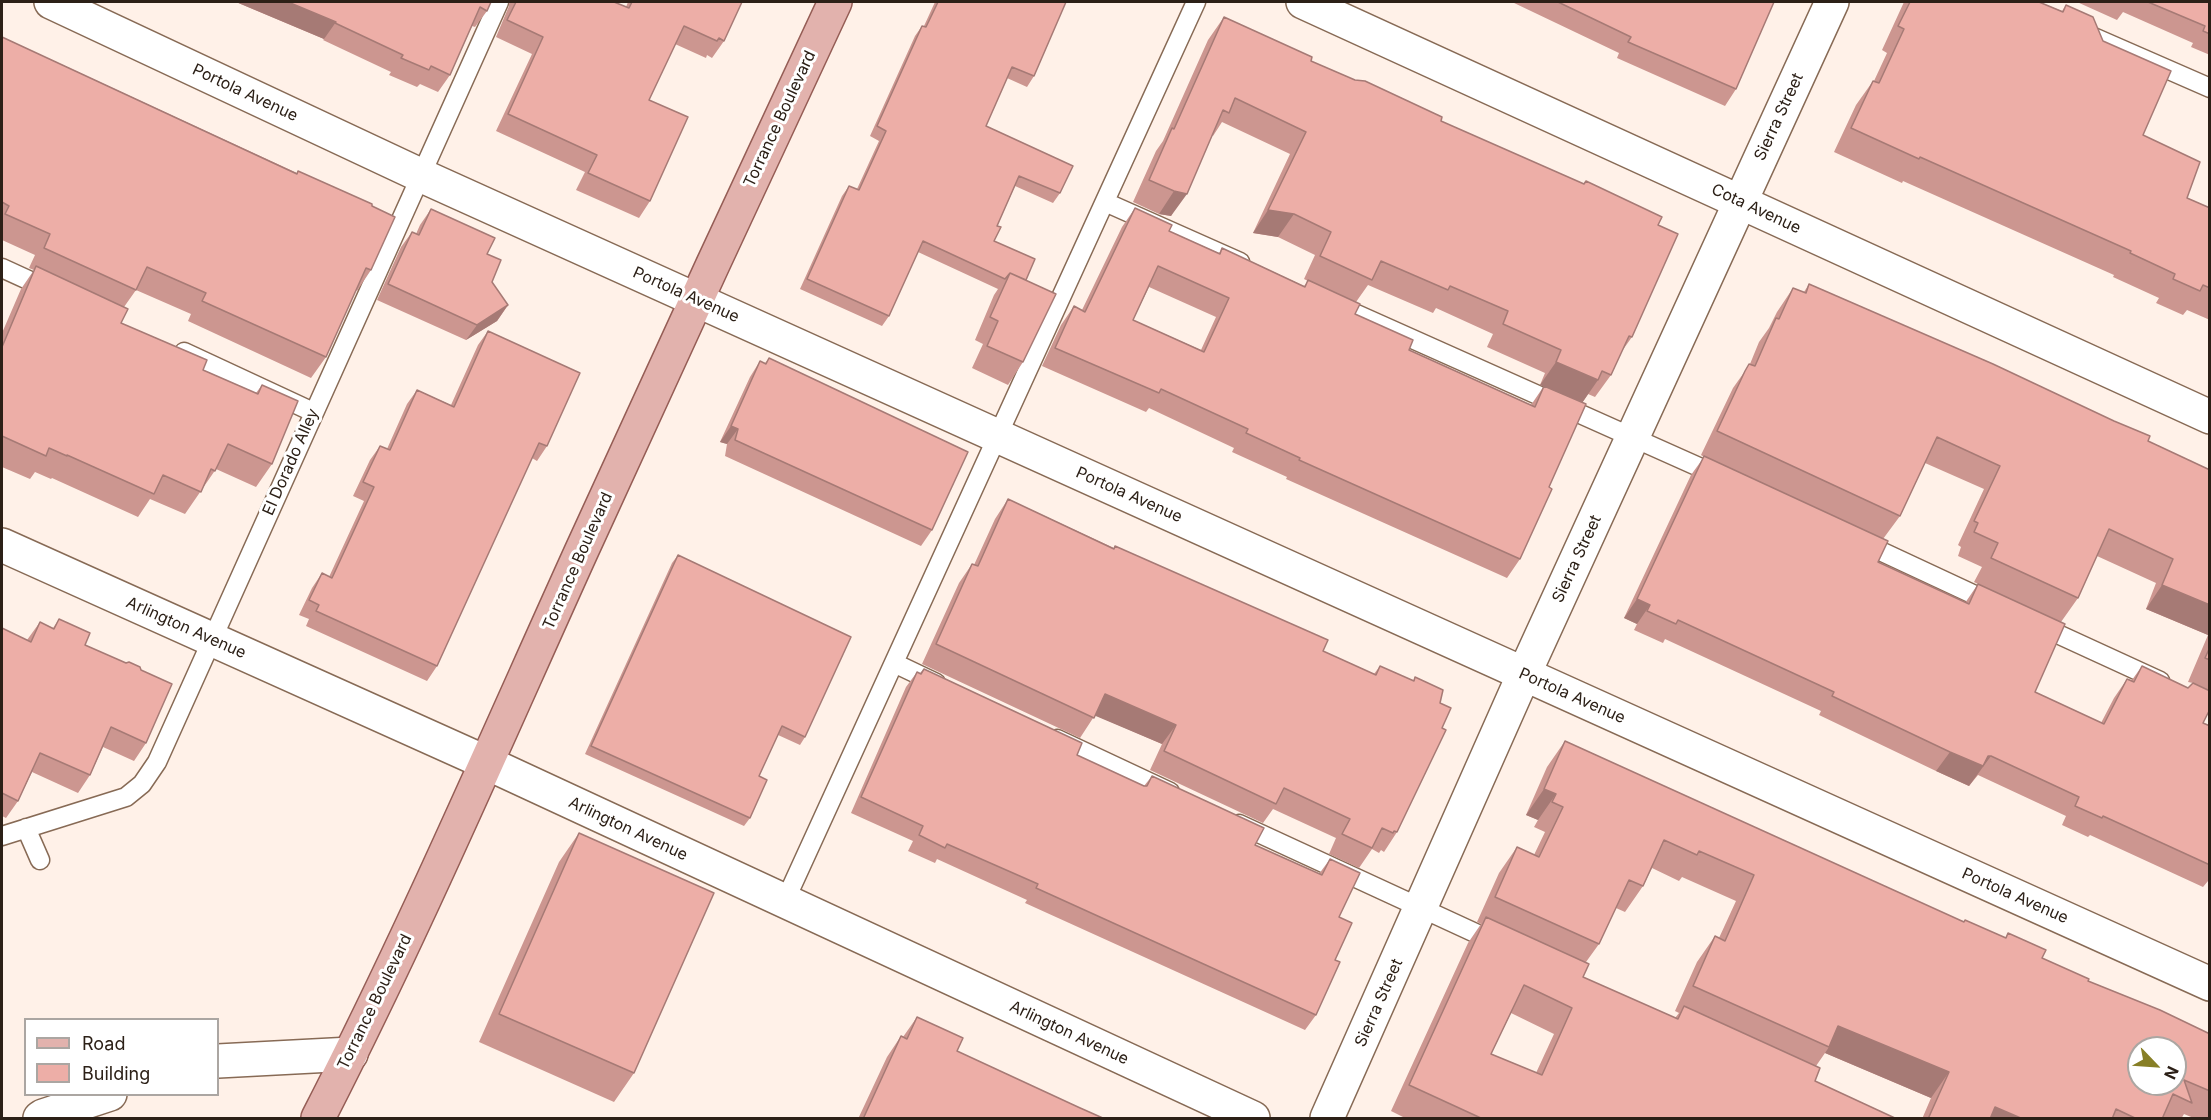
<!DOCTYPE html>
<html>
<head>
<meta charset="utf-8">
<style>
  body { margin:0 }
  #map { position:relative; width:2211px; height:1120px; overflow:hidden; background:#fff1e8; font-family:Inter,sans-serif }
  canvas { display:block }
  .frame { position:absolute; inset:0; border:3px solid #2c2017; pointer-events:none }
  .legend { position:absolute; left:24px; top:1018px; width:195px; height:78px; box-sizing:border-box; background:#fff; border:2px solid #aba6a2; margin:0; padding:8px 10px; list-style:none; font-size:18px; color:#2c2017 }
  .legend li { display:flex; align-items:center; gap:12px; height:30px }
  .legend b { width:30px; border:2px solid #aba6a2 }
  .north { position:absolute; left:2127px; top:1036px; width:60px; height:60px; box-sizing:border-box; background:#fff; border:2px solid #aba6a2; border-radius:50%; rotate:115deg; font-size:16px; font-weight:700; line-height:24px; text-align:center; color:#2c2017 }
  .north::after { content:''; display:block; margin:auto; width:21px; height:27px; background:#877f26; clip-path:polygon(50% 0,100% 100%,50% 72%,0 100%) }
</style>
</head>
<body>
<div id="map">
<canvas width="2211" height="1120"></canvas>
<div class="frame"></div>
<ul class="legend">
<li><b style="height:8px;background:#e2b2ad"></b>Road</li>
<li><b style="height:16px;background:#edaea7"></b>Building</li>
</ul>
<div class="north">N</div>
</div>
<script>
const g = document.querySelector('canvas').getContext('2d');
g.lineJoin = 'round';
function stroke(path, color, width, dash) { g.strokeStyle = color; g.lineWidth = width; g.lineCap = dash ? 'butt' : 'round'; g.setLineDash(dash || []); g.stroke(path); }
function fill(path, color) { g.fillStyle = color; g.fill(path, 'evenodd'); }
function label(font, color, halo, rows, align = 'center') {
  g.font = font + ' Inter,sans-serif'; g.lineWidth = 6; g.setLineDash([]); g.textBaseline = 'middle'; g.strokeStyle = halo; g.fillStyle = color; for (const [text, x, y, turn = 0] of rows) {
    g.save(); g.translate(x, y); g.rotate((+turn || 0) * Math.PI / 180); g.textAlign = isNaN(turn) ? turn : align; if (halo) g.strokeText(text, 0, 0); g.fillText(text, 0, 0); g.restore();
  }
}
const lane = new Path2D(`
  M2082,32L2210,88
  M1105,202L1240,262
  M2,268L50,290
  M1334,304L1719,476
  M184,352L313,412
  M1861,542L1994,604
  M2038,625L2160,681
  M894,663L936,683
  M1057,739L1170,792
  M1239,824L1497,943
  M26,828L40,860
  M2,836L126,797L142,784L157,762L499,2
  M785,901L1196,2`);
const street = new Path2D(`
  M51,2L420,175L2210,984
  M1303,2L2210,417
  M1327,1118L1524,674L1832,2`);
const secondary = new Path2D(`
  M2,545L487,763L1253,1118
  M218,1061L351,1054
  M40,1118L43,1116L110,1094`);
const primary = new Path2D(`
  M318,1118C413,933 495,742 581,552C665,368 749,185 835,2`);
stroke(lane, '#876a55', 21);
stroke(street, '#876a55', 36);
stroke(secondary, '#876a55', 36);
stroke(primary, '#955d55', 36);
stroke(lane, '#fff', 18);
stroke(street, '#fff', 33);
stroke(secondary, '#fff', 33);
stroke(primary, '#e2b2ad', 33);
fill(new Path2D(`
  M236,2H491L487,11L475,27L472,26L450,75L438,92L420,84L417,87L389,75L391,72L323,40L324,39Z
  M509,2H614L626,7L628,2H742L724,41L712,58L707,55L706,58L675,44L649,100L650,201L639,218L576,190L585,172L496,131L532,54L496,37L509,6Z
  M935,2H1066L1034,76L1027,87L1007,78L986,126L1060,193L1053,203L1015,186L997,226L994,241L1026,280L1023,362L1008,385L972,368L983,344L975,340L994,295L998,289L918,252L889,316L882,326L800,289L842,196L849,186L857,189L879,141L870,136L915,36L922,26H924Z
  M1512,2H1774L1736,89L1725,106L1617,58L1619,53Z
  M1904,2H2039L2062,11L2066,5L2143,135L2187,198L2210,208V320L2187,310L2183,315L2156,303L2159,298L2113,277L2114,275L1903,181L1902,183L1834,152L1856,105L1873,81H1874L1887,53L1882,50Z
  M2077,2H2210V55L2191,47L2193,43L2123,12L2117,20Z
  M1224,17L1311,61L1441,121L1584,184L1586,181L1658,225L1632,337L1622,351L1611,375L1595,397L1588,394L1582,403L1540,385L1545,373L1487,347L1493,334L1436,308L1433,313L1368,285L1356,302L1355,314L1409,350L1531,405L1544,386L1549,487L1520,559L1507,578L1286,479L1287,477L1232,452L1234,448L1149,408L1146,412L1042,366L1061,325L1074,306L1082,310L1122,227L1135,208L1169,231L1219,253L1222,248L1304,286L1308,281L1304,279L1315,255L1278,237L1253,233L1290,154L1222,122L1213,136L1212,135L1171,216L1159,214L1133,202L1156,151L1163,141L1208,40ZM1149,287L1216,317L1201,350L1133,320Z
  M2,37L297,173L372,206L371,270L357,291L356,290L326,357L311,378L188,321L191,314L136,290L124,307L121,323L203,370L256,393L262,385L272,464L256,487L216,469L185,514L150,499L138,517L52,478L51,479L35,472L30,479L2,467V333L21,289L34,270L29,268L35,255L2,240Z
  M431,209L487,254L492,282L508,305L497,321L466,340L377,300L401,247L412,232L416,234L420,225Z
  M1809,284L2210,470V709L2203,723L2210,726V882L2208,881L2203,887L2090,835L2088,837L2062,825L2066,816L1978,775L1969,786L1936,771L1819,715L1821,711L1665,639L1663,643L1634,630L1637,624L1624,618L1691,475L1704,457L1701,455L1733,388L1750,364L1759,342L1769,328L1777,312L1793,288L1804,292ZM1925,463L1984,489L1958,545L1961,547L1958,556L1982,567L1974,582L1978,584L1965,603L1878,562L1883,539L1900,516ZM2097,556L2156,583L2146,609L2208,635L2188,682L2193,683L2188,688L2142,666L2132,680L2127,679L2114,698L2101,723L2035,692L2061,622L2078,598Z
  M488,331L547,446L537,461L532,458L437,666L427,681L306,626L309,619L299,615L312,588L322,573L329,577L364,501L353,496L370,460L380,446L387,449L407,404L417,390L451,405L478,345Z
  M769,358L932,530L921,546L725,456L727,444L720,442L750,377L760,361L765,363Z
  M1008,499L1114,548L1115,546L1323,651L1374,674L1380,666L1413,681L1415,677L1440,703L1442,728L1397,832L1384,852L1381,850L1379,853L1372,849L1359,868L1329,854L1336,838L1273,809L1263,823L1150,770L1162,744L1095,715L1080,738L922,664L959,583L972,564L974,565L995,519Z
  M678,555L805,737L800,745L778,735L759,776L750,818L744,826L585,754L672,563Z
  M59,619L85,645L146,743L134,761L103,747L90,775L78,793L32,772L18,801L6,818L2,816V628L27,640L40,622L53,628Z
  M924,669L1077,755L1144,786L1152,776L1255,845L1319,874L1330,859L1339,917L1335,960L1316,1015L1305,1030L1025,903L1027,900L937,859L935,863L908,851L913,841L851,813L906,687L917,672L920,673Z
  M1565,741L1963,922L2005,938L2008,933L2042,958L2088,981L2210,1034V1119H2196L2184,1114L2181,1119H1922L1931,1098L1825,1053L1816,1066L1815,1081L1897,1119H1407L1391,1111L1468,943L1481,924L1477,922L1499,873L1517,847L1534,855L1545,832L1534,827L1538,820L1526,815L1547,767ZM1652,868L1679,881L1682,877L1736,901L1719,938L1715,936L1697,962L1675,1011L1679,1013L1675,1018L1583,977L1586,962L1599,944L1616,908L1625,912L1643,886ZM1511,1013L1554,1034L1536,1073L1491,1054Z
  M579,833L634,1073L614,1102L479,1042L559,862Z
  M917,1017L957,1051L1078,1107L1105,1119H858L887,1057L901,1036L903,1037Z`), '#cc9690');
fill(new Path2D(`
  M236,2H288L336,22L324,39Z
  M1174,191L1187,194L1171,216L1159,214Z
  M1268,210L1294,214L1278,237L1253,233Z
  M508,305L497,321L466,340L477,325Z
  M1556,362L1598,380L1582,403L1540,385Z
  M731,426L738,429L727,444L720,442Z
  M2162,585L2210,605V633L2208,635L2146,609Z
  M1637,599L1650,605L1637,624L1624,618Z
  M1105,694L1176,725L1162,744L1091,714Z
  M1950,752L1988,756H1991L1969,786L1936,771Z
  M1544,789L1556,794L1538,820L1526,815Z
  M1838,1026L1949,1072L1931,1098L1825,1053L1829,1047Z
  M1995,1107L2023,1119H1987Z`), '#a67a75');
const building = new Path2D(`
  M288,2H491L487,11L480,7L450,75L431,66L429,70L401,58L403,55L335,23L336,22Z
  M516,2H614L629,8L632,2H742L724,41L719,38L717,41L684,26L649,100L688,117L650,201L588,173L597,155L508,114L543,37L507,20Z
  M938,2H1066L1034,76L1012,67L986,126L1073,166L1060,193L1019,176L997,226L1001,227L994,241L1035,259L1026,280L1010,273L1005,279L923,241L889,316L807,279L849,186L859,190L886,131L877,126L922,26L926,27Z
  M1558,2H1774L1736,89L1628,42L1631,37Z
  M1910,2H2039L2063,12L2066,5L2093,17L2103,41L2171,71L2143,135L2200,162L2187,198L2210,208V288L2203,285L2200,291L2173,279L2175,274L2130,253L2131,251L1920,157L1919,159L1851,128L1873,81L1879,83L1904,29L1898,26Z
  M2148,2H2210V34L2203,31L2205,26Z
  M1224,17L1312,57L1311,61L1355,80L1365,81L1442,117L1441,121L1584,184L1586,181L1662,217L1658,225L1678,234L1632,337L1629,336L1611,375L1602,371L1598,380L1556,362L1561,350L1503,324L1508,311L1450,286L1448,290L1381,261L1372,280L1320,256L1331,232L1294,214L1268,210L1306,132L1235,98L1229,113L1223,110L1187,194L1174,191L1149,180L1172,128L1174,129Z
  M2,37L297,174L298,171L372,204V206L395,217L371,270L366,268L326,357L202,301L206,293L147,267L136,290L44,248L50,234L5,214L9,206L2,202Z
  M1135,208L1172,225L1169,231L1220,254L1222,248L1305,287L1308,280L1360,304L1355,314L1413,340L1409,350L1535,407L1544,386L1586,404L1549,487L1552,489L1520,559L1299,460L1300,458L1246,433L1248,429L1161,389L1159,393L1055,348L1074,306L1085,312ZM1158,266L1229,298L1204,352L1133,320Z
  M431,209L495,238L487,254L501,260L492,282L508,305L477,325L388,284L412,232L419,235Z
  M36,266L128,309L121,323L207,360L203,370L258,394L262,385L298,401L272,464L228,444L215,471L211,469L201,492L163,475L154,494L67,455V456L49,448L46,456L2,436V347Z
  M1010,273L1056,294L1023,362L987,346L998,321L990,317Z
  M1809,284L1993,364L2114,421L2150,436L2148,441L2210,470V605L2162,585L2173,559L2109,529L2078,598L1991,558L1998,543L1974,532L1978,523L1974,521L2000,466L1937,437L1900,516L1717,431L1745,371L1749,364L1755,366L1776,318L1779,319L1793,288L1806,293Z
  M488,331L580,373L547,446L539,443L437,666L316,611L319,605L309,600L322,573L332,578L374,487L363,482L380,446L390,450L417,390L454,407Z
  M769,358L968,452L932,530L735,440L738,429L731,426L760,361L766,364Z
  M1704,456L1888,541L1878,562L1969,604L1978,584L2065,624L2035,692L2104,724L2127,679L2134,682L2142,666L2188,688L2193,683L2210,691V709L2203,723L2210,726V865L2103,816L2102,818L2075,806L2079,797L1991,756H1988L1983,766L1950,752L1832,696L1834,692L1678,620L1676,624L1647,611L1650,605L1637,599Z
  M1008,499L1114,549L1115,546L1328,640L1323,651L1376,675L1380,666L1414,681L1415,677L1443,690L1440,703L1451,708L1442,728L1446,730L1397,832L1394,831L1393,833L1382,828L1372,848L1342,834L1350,819L1284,788L1276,804L1164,751L1176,725L1105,694L1094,718L936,644L972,564L978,566Z
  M678,555L851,637L805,737L782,726L759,776L767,780L750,818L591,746Z
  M59,619L90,633L85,645L126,663L129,662L140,667L141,670L172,684L146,743L111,727L90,775L40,753L18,801L2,793V628L31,642L40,622L54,629Z
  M2210,647V660L2205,658Z
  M924,669L1082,743L1077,755L1144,786H1147L1152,776L1264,828L1255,845L1322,875L1330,859L1360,873L1339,917L1352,923L1335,960L1340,962L1316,1015L1036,888L1038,884L947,844L945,848L919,835L923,826L861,797L917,672L921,674Z
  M1565,741L1964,922L1965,920L2006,938L2008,933L2046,950L2042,958L2089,979L2088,981L2160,1010L2210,1034V1091L2184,1080L2192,1103L2173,1094L2162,1119H2137L2116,1109L2112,1119H2023L1995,1107L1990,1119H1928L1949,1072L1838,1026L1829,1047L1693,986L1715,936L1725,941L1754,875L1699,851L1697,855L1664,840L1643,886L1629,880L1599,944L1495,897L1517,847L1539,857L1563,807L1552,802L1556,794L1544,789ZM2139,1048H2175V1084H2139Z
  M579,833L714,893L634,1073L499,1014Z
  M1486,917L1589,964L1583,977L1678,1019L1684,1006L1820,1068L1815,1081L1897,1119H1483L1409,1085ZM1524,985L1572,1008L1542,1075L1491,1054Z
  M917,1017L963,1038L957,1051L1078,1107L1105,1119H863L901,1036L907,1039Z`);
fill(building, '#edaea7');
stroke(building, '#a67a75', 1.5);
label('16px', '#2c2017', '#fff', [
  ["Portola Avenue",245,93,25],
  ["Sierra Street",1779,117,-65],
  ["Torrance Boulevard",780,119,-65],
  ["Cota Avenue",1756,209,25],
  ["Portola Avenue",686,295,24],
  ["El Dorado Alley",291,462,-66],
  ["Portola Avenue",1129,495,24],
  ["Sierra Street",1577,559,-65],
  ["Torrance Boulevard",578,561,-66],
  ["Arlington Avenue",186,628,24],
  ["Portola Avenue",1572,696,24],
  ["Arlington Avenue",628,829,25],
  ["Portola Avenue",2015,896,24],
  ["Torrance Boulevard",375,1002,-64],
  ["Sierra Street",1379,1003,-66],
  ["Arlington Avenue",1069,1033,25]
]);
</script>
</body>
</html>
